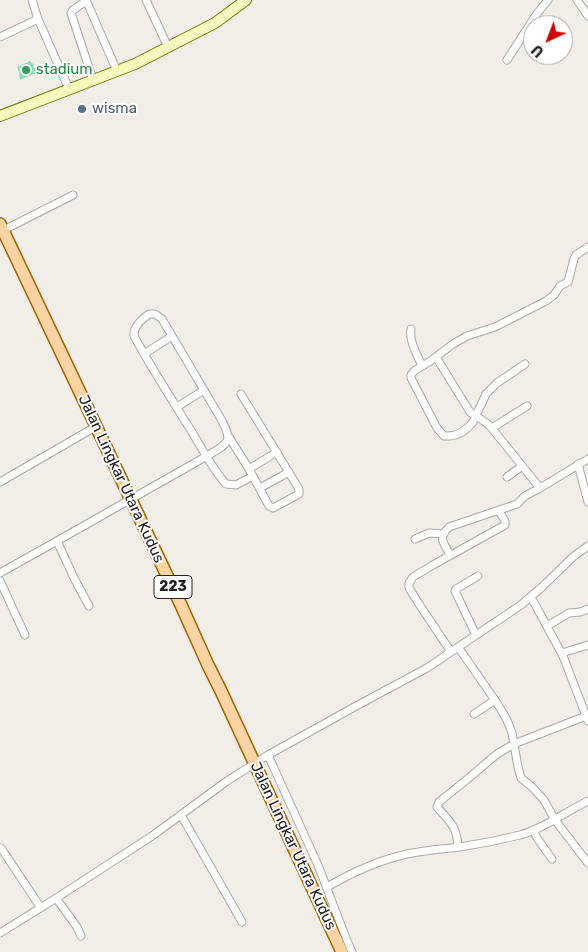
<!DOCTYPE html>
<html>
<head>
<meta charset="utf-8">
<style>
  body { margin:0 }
  #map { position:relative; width:588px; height:952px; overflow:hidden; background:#f1eee7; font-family:Rubik,sans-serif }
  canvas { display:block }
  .north { position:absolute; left:523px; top:15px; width:50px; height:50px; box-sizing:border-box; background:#fff; border:1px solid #a6a6a6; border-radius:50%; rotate:223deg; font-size:14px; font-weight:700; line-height:20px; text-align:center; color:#212121 }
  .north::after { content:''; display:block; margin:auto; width:18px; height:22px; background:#d10004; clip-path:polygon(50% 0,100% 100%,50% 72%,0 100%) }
</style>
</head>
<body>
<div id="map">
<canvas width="588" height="952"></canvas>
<div class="north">U</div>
</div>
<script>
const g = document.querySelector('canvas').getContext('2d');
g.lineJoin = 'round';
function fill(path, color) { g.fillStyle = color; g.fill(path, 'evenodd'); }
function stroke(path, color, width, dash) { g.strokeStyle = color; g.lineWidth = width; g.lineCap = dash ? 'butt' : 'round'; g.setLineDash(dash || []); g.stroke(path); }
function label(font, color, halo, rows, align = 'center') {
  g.font = font + ' Rubik,sans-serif'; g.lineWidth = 4; g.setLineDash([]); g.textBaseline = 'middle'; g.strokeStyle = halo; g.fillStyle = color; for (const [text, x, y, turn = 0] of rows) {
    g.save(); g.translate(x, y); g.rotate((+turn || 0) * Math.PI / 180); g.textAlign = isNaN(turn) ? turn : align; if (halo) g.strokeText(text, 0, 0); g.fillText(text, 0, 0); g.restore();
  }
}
fill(new Path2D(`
  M30,61L33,64L36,73L20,80L19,72L17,67Z`), '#86dfbb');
const street = new Path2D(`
  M32,0L38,19L69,89
  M86,0L117,71
  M146,0L168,47
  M577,0L588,16
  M86,1L73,10L71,13L93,80
  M0,37L38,19
  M507,60L536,15L548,0
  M0,232L73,195
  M411,329C409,342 417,354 422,366
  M144,354L172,336
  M436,357L470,412C476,417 484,420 490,426L540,488
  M525,364L497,383L486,394L473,422C466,431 456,437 444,436L437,428L411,378V375L414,371L429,362L453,344L467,336L495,327L546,301L554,295L560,286L568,282L574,259L576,255L588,247
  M177,407L204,390
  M492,428L527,406
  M229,437L249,469L269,506L273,508L299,494V489L241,394
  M578,464L588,502
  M249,469L277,452
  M507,477L522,466
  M0,482L97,426
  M260,488L289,472
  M415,539L429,533L443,534
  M450,555C443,541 438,539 449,527L517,504L525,496L540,488L588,459
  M0,573L57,541
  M0,581L25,635
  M531,597L563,656L588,721
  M89,606L75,580L57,541L207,456C228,443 234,443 221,419L162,319L155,314H149C142,319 133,327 134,336C152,369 172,400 192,432C202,449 213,470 226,484L236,485L253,476
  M547,626L569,613L580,612L588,609
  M476,635L455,591L456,589L478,576
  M458,647L497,703L507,720L512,733L518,767L521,778L532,787L544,800L555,820L588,863
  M451,652L419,604L409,588V583L413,577L433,565L505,525V521L499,511
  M562,653L588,645
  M474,714L495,700
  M268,755C284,791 301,827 317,863C329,892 339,923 352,952
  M181,815L242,922
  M533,830L537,838L552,859
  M458,847C457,826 450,822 437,807L439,802L470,777L497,754L514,744L586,716
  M1,848L41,908
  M327,887C351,873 380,860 407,854C425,850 443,849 460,847C480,844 500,840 520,835C545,828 565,812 588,801
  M56,898L77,927L81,936
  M0,933L58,897L152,836L227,781L268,755L358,705L427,668L521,605L542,587L574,556L588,546`);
const secondary = new Path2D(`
  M0,116L135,64L215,23L246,0`);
const primary = new Path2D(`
  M0,224L181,605L208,665L221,691L342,952`);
stroke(street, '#a8a8a8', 9);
stroke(secondary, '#707a05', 12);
stroke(primary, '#9d6700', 14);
stroke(street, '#fff', 7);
stroke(secondary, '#f8fabd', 10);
stroke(primary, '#fcd3a2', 11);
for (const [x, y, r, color] of [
  [26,70,5,"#2e9e5b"],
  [82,109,5,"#5c6f8a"]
]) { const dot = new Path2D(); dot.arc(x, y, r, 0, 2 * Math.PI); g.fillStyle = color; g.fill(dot); stroke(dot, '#fff', 2); }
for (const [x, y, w] of [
  [173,587,38]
]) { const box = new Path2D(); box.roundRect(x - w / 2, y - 11.5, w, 23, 4); g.fillStyle = '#fff'; g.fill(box); stroke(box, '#212121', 1); }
label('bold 14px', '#212121', null, [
  ["223",173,587]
]);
label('15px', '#27864d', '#fff', [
  ["stadium",36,70]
], 'left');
label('15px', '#4e5e75', '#fff', [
  ["wisma",92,109]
], 'left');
label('15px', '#212121', '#fff', [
  ["Jalan Lingkar Utara Kudus",121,479,65],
  ["Jalan Lingkar Utara Kudus",293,846,65]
]);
</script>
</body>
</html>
